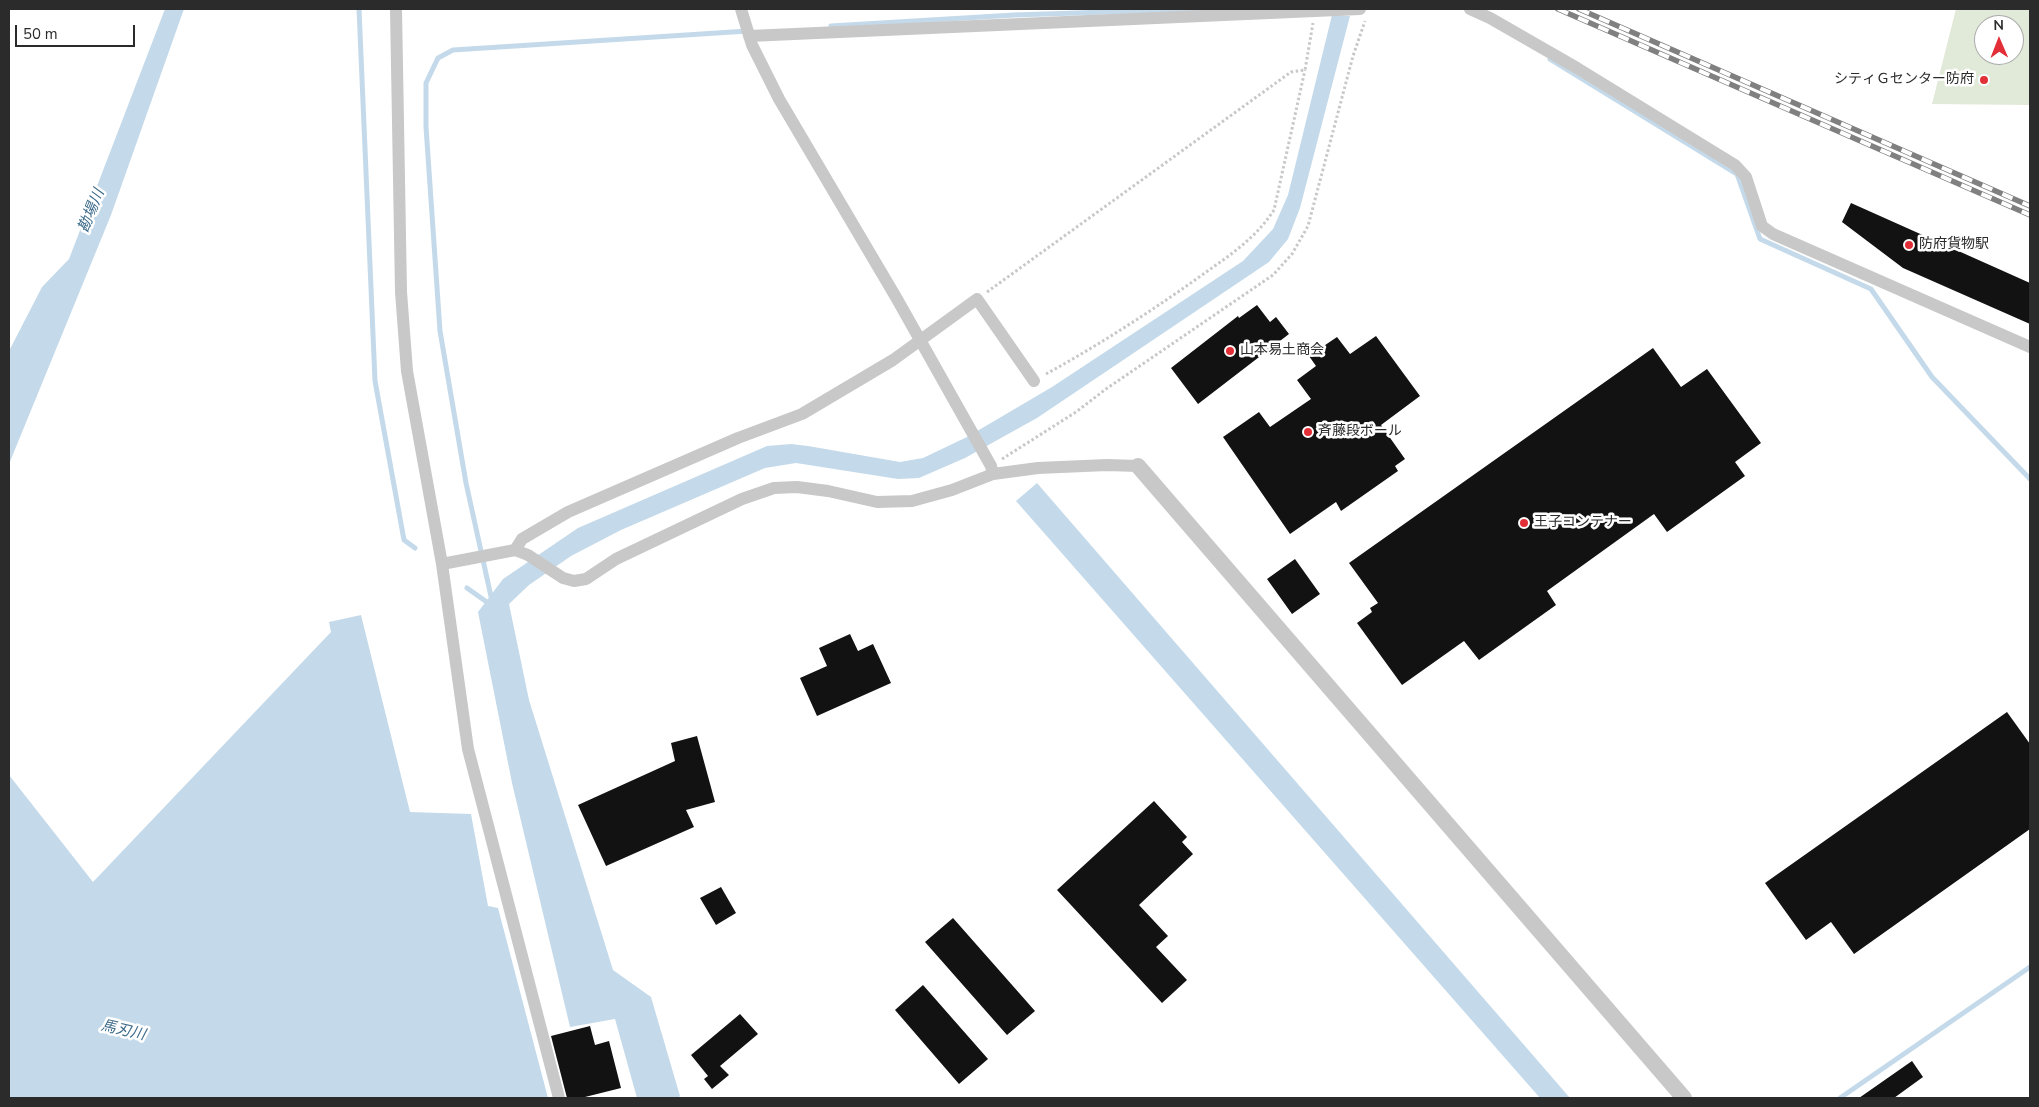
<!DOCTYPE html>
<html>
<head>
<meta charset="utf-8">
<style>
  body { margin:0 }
  #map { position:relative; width:2039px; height:1107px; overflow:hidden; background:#fff; font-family:"Nunito Sans",sans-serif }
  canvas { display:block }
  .frame { position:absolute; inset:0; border:10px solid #2b2b2b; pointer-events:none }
  .north { position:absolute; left:1974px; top:15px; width:50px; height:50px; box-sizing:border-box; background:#fff; border:1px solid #aaa; border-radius:50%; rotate:359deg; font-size:14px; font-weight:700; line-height:20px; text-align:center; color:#2b2b2b }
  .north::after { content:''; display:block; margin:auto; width:18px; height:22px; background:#e22e37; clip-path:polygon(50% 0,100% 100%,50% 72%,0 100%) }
  .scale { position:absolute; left:15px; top:25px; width:120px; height:22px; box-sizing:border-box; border:2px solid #2b2b2b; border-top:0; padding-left:6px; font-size:15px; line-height:18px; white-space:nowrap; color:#2b2b2b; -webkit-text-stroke:4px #fff; paint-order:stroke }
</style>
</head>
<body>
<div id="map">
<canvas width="2039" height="1107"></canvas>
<div class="frame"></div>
<div class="north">N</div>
<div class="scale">50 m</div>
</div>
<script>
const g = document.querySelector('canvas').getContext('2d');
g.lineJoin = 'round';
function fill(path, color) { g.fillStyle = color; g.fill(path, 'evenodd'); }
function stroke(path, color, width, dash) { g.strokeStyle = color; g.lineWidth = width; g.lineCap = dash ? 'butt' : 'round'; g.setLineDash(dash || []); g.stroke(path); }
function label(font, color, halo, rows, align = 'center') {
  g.font = font + ' "Nunito Sans","Noto Sans JP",sans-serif'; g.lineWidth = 5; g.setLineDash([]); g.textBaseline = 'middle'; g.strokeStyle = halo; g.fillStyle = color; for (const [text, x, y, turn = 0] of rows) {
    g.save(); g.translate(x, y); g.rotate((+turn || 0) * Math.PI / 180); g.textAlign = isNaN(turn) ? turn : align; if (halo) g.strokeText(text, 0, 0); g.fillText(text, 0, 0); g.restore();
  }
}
fill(new Path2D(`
  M1956,9H2030V105L1932,104ZM1984,25H2014V55H1984Z`), '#e1e9d8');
fill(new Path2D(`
  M165,9H184L111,215L9,464V351L42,287L69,259Z
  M1332,15L1350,16L1300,208L1288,239L1269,262L1037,418L965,458L919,478L898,479L796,463L765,468L621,530L571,556L529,585L509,604L529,700L613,970L651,997L680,1096L678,1098H637L615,1019L570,1027L512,783L478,612L503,579L578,528L767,446L791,444L808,446L900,462L923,458L967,437L1052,387L1243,261L1273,229L1288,195Z
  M1037,483L1570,1098H1540L1016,501Z
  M361,615L410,812L471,814L488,906L498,908L548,1098H9V775L93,882L331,632L329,622Z`), '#c4daea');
stroke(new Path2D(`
  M359,9L375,381L404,540L415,548
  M831,26L1014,15L1200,9
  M1550,59L1737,174L1760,239L1871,289L1932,377L2030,479
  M467,588L491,605
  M492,601L466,483L440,331L426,127V83L438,58L453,50L748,31
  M1840,1098L2030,967`), '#c4daea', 5);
fill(new Path2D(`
  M1851,203L2030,283V324L1903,268L1842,222Z
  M1257,305L1270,322L1276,317L1289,334L1198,404L1171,368L1238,316L1239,318Z
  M1376,336L1420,396L1381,425L1405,459L1395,466L1398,471L1341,511L1336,502L1290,534L1223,437L1259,412L1270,427L1311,399L1297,380L1316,366L1309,356L1337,337L1350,354Z
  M1653,348L1681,387L1707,369L1761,443L1735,462L1745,476L1667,532L1654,514L1547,591L1556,605L1479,660L1464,641L1402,685L1357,623L1372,612L1370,608L1378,603L1349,563Z
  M1295,559L1320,594L1292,614L1267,579Z
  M850,634L858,651L873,644L891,683L817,716L800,678L827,666L819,648Z
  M2007,712L2030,744V829L1854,954L1831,922L1806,940L1765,883Z
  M697,736L715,802L686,810L694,827L606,866L578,805L675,761L671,743Z
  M1154,801L1187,837L1182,842L1193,854L1139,905L1168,936L1156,947L1187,980L1162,1003L1057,890Z
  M721,887L736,913L716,925L700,898Z
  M953,918L1035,1011L1007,1035L925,942Z
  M923,985L988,1059L959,1084L895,1010Z
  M740,1014L758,1034L720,1066L729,1075L712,1089L704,1079L708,1076L691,1055Z
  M590,1026L595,1045L609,1041L621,1088L581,1098H567L551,1036Z
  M1912,1061L1923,1077L1894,1098H1859Z`), '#121212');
stroke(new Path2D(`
  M987,292L1291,72L1305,70L1313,23
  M1046,374C1097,346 1147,314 1195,280C1224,259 1254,241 1274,210L1305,70
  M1002,459L1076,412L1106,389L1273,275L1292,254L1308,226L1353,56L1365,21`), '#c8c8c8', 3, [2.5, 2.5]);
stroke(new Path2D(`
  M396,9L401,292L407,371L442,564L468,749L559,1098
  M741,9L752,45L779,99L897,299L991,466L993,474
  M1470,9L1490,18L1577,68L1735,165L1746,177L1762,226L1773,234L2030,347
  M749,36L1360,9
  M515,550L522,539L568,512L738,438L802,414L893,360L977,299L1034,381
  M442,564L515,550L528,555L563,578L574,581L586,579L616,559L742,499L774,488L797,487L828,491L877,502L912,501L952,490L993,474L1038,468L1107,465L1138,466`), '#c8c8c8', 12);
stroke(new Path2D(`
  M1138,466L1684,1098`), '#c8c8c8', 16);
const rail = new Path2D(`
  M1558,9L2030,215
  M1579,9L2030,206`);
stroke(rail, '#808080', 5.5);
stroke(rail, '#fff', 4, [11]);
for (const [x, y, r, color] of [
  [1984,80,5,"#e22e37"],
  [1909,245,5,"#e22e37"],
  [1230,351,5,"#e22e37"],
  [1308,432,5,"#e22e37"],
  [1524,523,5,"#e22e37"]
]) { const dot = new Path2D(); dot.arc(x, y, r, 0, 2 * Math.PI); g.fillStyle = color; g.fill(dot); stroke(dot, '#fff', 2); }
label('14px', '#2b2b2b', '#fff', [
  ["シティＧセンター防府",1974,80,"right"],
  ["防府貨物駅",1919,245],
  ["山本易土商会",1240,351],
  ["斉藤段ボール",1318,432],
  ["王子コンテナー",1534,523]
], 'left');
label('italic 15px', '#3c6b8b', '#fff', [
  ["勘場川",92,211,-68],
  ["馬刃川",123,1031,13]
]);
</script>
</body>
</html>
